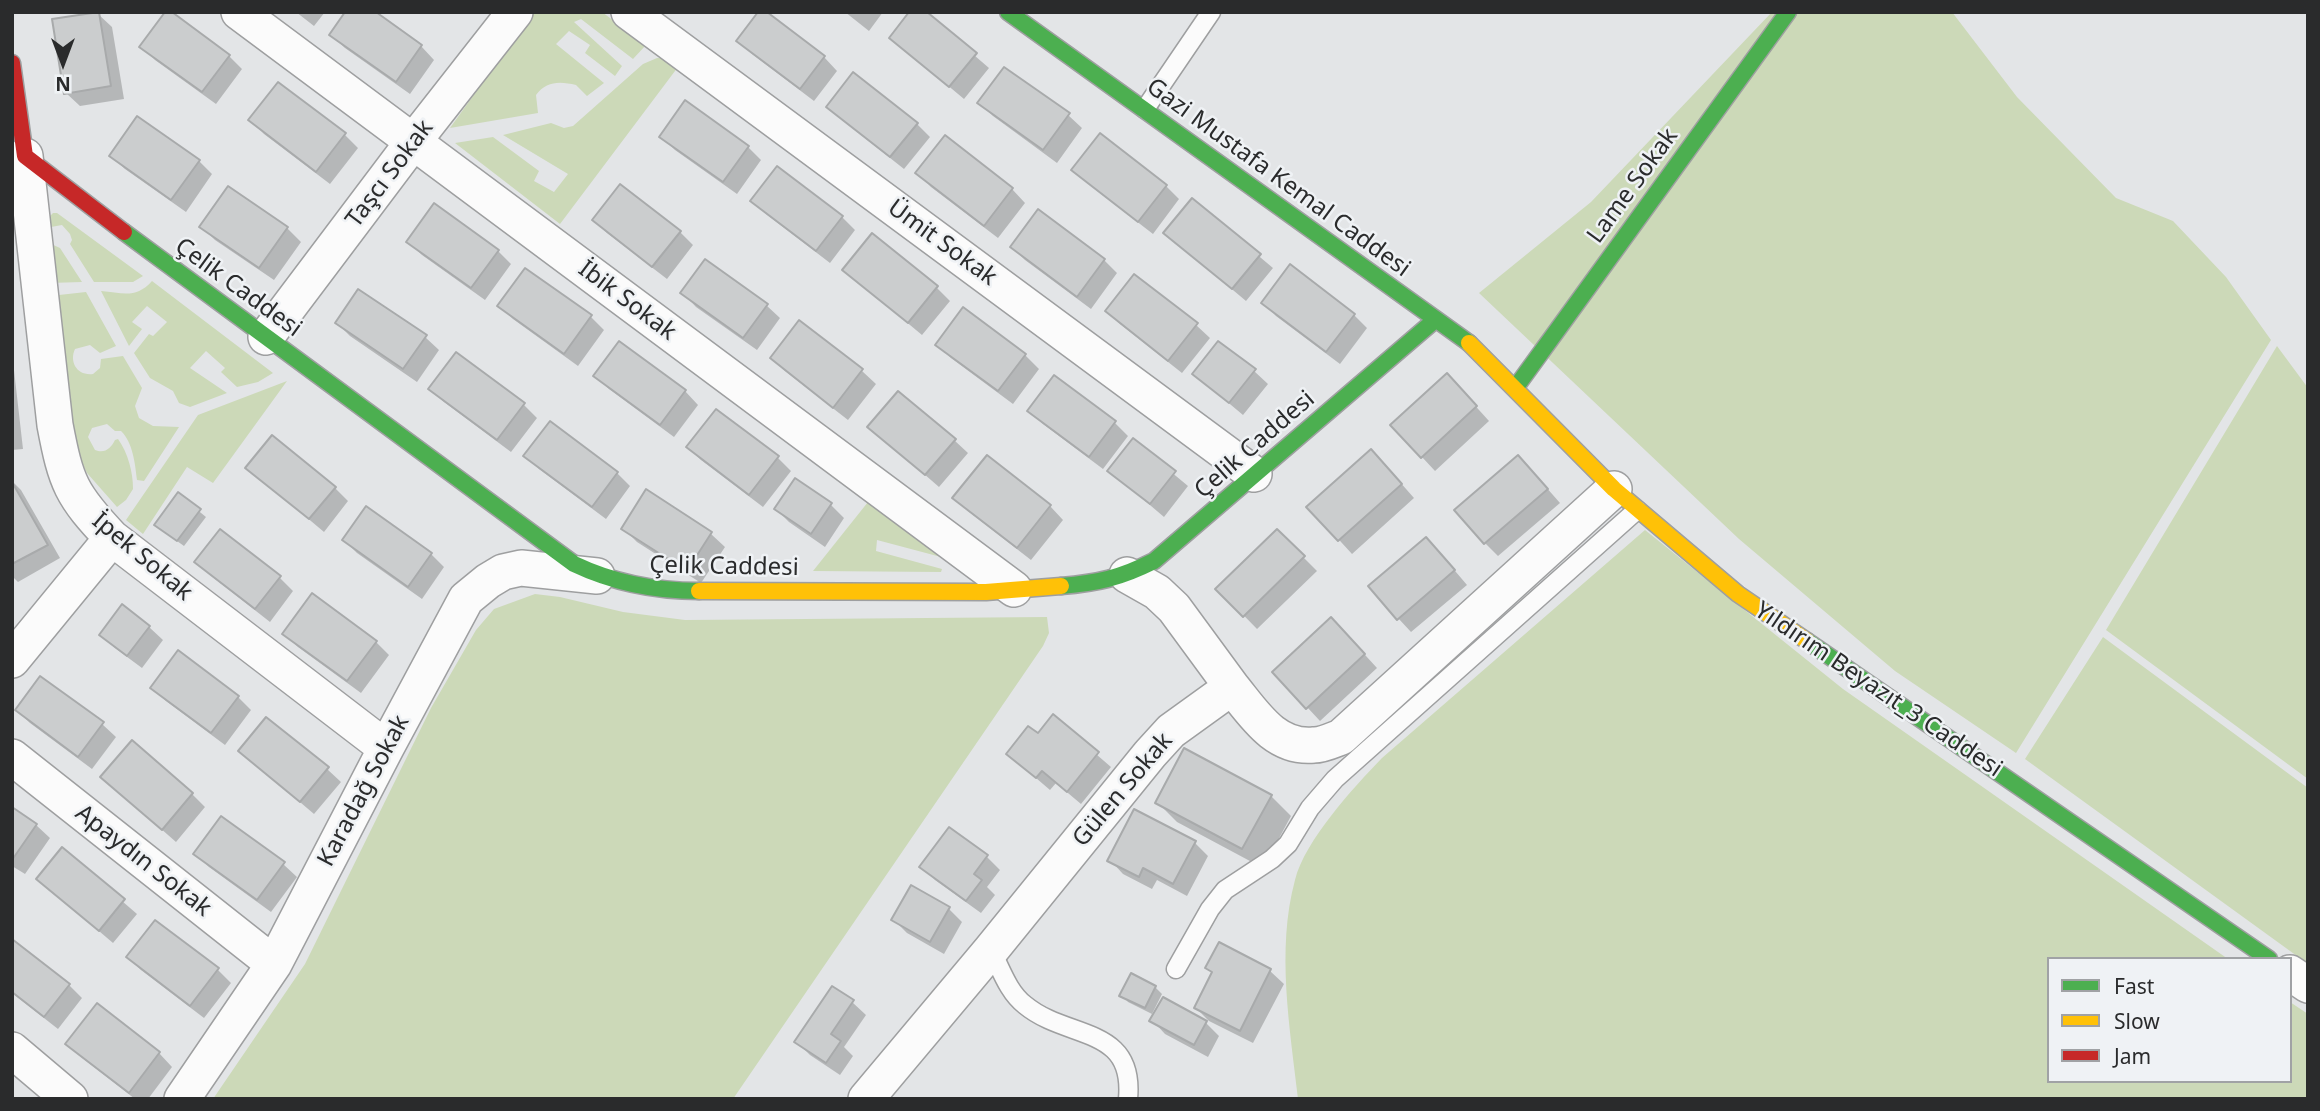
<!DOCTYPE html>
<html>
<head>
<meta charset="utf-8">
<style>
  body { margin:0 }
  #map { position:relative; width:2320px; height:1111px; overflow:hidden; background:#e3e5e7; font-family:"Noto Sans",sans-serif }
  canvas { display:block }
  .frame { position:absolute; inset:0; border:14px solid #2a2b2c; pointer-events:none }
  .legend { position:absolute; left:2047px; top:957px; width:245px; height:126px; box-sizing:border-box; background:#eff2f5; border:2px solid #a0a2a5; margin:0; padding:9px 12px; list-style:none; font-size:21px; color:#2a2b2c }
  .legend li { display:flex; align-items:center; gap:14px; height:35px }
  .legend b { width:35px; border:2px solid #a0a2a5 }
  .north { position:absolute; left:28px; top:28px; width:70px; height:70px; -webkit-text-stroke:5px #eff2f5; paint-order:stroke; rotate:180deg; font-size:19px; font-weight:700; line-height:28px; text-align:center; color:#2a2b2c }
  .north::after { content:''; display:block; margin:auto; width:24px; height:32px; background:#2a2b2c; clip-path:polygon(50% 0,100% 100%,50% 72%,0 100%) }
</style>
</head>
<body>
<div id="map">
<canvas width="2320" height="1111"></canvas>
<div class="frame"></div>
<ul class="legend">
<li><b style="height:9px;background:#4caf50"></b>Fast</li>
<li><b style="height:9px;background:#ffc107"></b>Slow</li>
<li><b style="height:9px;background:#c62828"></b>Jam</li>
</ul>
<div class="north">N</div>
</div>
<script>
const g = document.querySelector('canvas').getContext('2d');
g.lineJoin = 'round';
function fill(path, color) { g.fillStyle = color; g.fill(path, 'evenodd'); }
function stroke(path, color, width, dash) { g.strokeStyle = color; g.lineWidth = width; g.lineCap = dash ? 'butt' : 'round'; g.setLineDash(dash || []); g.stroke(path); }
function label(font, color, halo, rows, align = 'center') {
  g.font = font + ' "Noto Sans",sans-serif'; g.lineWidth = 5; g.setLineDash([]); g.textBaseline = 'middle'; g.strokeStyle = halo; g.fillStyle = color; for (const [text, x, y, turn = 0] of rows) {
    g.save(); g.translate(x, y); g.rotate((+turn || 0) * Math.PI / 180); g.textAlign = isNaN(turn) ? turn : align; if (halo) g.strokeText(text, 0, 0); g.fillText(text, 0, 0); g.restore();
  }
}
fill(new Path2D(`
  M533,12H602L646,45L633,59L581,19L574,22L622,66L615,76L585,53L590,45L569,31L556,44L604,83L587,96L576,85C560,81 546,81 536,95L538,113L450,128Z
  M1772,12H1952L2017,97L2116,198L2173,221L2226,277L2271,340L2016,753L1895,671L1739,539L1479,293L1591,202Z
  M657,58H667L678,67L560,224L455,143L493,137L539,171L534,181L554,192L568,174L503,135L551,123L564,128L573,126L643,64Z
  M53,213H57L143,276L133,282H94L70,244L72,240L70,234L62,225L51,227L47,233L49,243L60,248L82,282L49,283L44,222Z
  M152,281L273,373L258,382L237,387L221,372L225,368L206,351L190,368L227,393L190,407L179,403L173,391L150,378L134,353L149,334L153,336L167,322L147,306L132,322L142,329L129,346L101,291C123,293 136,299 152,281Z
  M86,292L116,346L100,353L90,345L75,349C69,362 77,376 93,374L100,368L101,359L123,356L142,388L135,406L139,418L153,426L179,427L144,481L137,480C135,463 133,443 121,431H115L107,424L92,428L88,437L95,450C105,454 111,448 115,440L118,439C128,453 133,472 133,489L126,500L117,507L87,473L73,444L50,296Z
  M2277,346L2308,388V779L2106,630Z
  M287,381L213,483L187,467L143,534L126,520L198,415Z
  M868,502L941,557L877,540L876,551L942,569L941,572L813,571Z
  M1645,530L1843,689L2228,959H2049V1081H2290V1002L2308,1014V1099H1298C1290,1028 1276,950 1295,880C1305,840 1354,787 1382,758Z
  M535,594L560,597L623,612L685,620L1047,617L1049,633L1043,646L733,1099H213L305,964L431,708L476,630L494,609Z
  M2103,637L2308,788V964L2025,759Z`), '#ccd9b8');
fill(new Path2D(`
  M296,12H325L314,26Z
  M845,12H883L869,31Z
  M924,12L989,68L964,99L891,38Z
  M98,14L112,27L124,99L80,106L66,93Z
  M331,35L421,46L434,60L410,94L345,48Z
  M739,40L824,57L837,71L814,101L752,54Z
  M142,46L229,56L242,69L216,104L155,60Z
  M279,84L345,135L358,148L330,184L264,134L251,120Z
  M980,103L1068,115L1082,128L1057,163L993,116Z
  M828,106L917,124L930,137L904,169L842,120Z
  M661,136L748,147L761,160L737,194L675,150Z
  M945,138L1012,189L1025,203L998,238L931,187L918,173Z
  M111,156L199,161L212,174L186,212L125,169Z
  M1074,170L1166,186L1179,199L1153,234L1087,183Z
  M229,188L287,228L301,242L274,280L215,240L202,227Z
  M1192,200L1273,268L1246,301L1165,233Z
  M752,201L842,217L855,230L830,263L766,214Z
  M594,220L680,232L693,245L667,279L607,233Z
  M409,242L498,251L511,264L485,300L422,255Z
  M1012,247L1104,260L1117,273L1091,309L1025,260Z
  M525,270L591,317L604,330L578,366L513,319L500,306Z
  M844,270L936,287L950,301L922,335Z
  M683,293L766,305L780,318L757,350L696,307Z
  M1263,302L1354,315L1367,328L1340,364L1276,316Z
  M964,310L1025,355L1039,369L1013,404L951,358L938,345Z
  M1107,311L1196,325L1210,338L1182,373L1120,324Z
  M800,322L862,371L876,384L848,420L785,371L772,358Z
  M337,323L425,337L439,350L417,382L350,336Z
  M12,368L14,370L23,449L12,450Z
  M1254,371L1268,384L1243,415L1194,374Z
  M595,376L685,391L698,405L674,437L609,389Z
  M430,389L524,405L537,418L511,452L444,402Z
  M1460,389L1489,421L1435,471L1422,457Z
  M1030,411L1115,423L1128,436L1103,469L1043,424Z
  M870,427L954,440L968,453L939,487Z
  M1134,441L1188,486L1164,517L1110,471Z
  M688,447L778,458L791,471L763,507L701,460Z
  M526,456L617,473L630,486L606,519L539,469Z
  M1384,464L1414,498L1352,554L1309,507Z
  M248,468L335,488L348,501L324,532Z
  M1531,470L1560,503L1498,556L1485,543Z
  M12,481L21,490L60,558L18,582L12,576Z
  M796,481L831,505L844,518L825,547L789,522L776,509Z
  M647,492L711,534L725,547L701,583L637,542L623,528Z
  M179,495L206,517L184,546L163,531Z
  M955,498L1050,506L1063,520L1031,560L968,511Z
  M220,531L280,578L293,591L270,622L210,575L196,562Z
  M1277,531L1317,571L1257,629L1218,589Z
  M344,540L431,554L444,567L422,599L357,553Z
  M1439,552L1467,585L1411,632L1398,618Z
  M149,627L163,640L142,668L115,648L101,635Z
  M284,633L376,642L389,655L361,693L298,647Z
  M1345,633L1377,668L1320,721L1307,707Z
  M152,687L238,697L251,710L225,745L166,701Z
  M17,710L102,724L116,737L92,769L30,723Z
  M1053,717L1111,767L1081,804L1056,783L1050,790L1008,754L1038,736Z
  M240,751L327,769L341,782L314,814Z
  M102,777L192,794L205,807L176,842Z
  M1271,796L1291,816L1263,868L1177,822L1157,802Z
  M12,809L36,825L50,838L25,874L12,866Z
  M1194,842L1208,856L1187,896L1157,880L1152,889L1123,874L1110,860Z
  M63,850L137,914L113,943L38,879Z
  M196,854L283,864L297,877L271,912L209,867Z
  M987,857L1000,870L987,887L995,895L981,913L935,880L922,866Z
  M949,909L962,922L944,954L907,933L893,919Z
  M12,941L69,985L82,998L58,1029L12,993Z
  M1219,944L1270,971L1284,984L1253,1043L1209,1021L1196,1008L1213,974L1207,968Z
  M128,957L218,970L231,983L204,1018L141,970Z
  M1131,975L1155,987L1162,994L1152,1014L1128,1002L1122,995Z
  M852,1002L866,1015L844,1047L853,1056L840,1075L810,1055L796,1041Z
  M98,1006L159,1053L172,1067L148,1099H135L81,1057L68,1044Z
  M1152,1020L1206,1023L1219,1036L1208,1057L1165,1034Z`), '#0003');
const building = new Path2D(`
  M99,12L111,86L64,94L52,19Z
  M165,12H172L230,55L202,92L139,47Z
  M345,12H376L422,45L396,82L329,35Z
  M758,12H767L825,56L800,89L736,41Z
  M909,12H927L977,53L949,87L889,38Z
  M1004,67L1070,113L1043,150L977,103Z
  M853,72L918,123L890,157L826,107Z
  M278,82L346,133L316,172L248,120Z
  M685,100L749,146L723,182L659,137Z
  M137,116L200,160L171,200L109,156Z
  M1100,133L1167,185L1138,222L1071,170Z
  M945,135L1013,188L984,226L915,173Z
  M777,166L843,216L816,251L750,201Z
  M620,184L681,231L652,267L592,220Z
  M228,186L288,227L259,268L199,227Z
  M1192,198L1261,254L1232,289L1163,233Z
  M434,203L499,250L471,288L406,242Z
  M1038,209L1105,259L1077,297L1010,247Z
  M872,233L938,286L908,323L842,270Z
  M705,259L768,304L743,338L680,293Z
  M1290,264L1355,314L1326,352L1261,303Z
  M525,268L592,315L564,354L497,306Z
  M1134,274L1198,323L1168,361L1105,311Z
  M358,289L427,335L403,369L335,323Z
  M963,307L1026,354L998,391L935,345Z
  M799,320L863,369L833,408L770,358Z
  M619,341L686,390L660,425L593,376Z
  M1218,341L1256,369L1229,403L1192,374Z
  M456,352L525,403L497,440L428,389Z
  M1447,373L1477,406L1421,458L1390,425Z
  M1054,375L1116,421L1089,457L1027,411Z
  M898,391L956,439L925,475L867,427Z
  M716,409L779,456L749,495L686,447Z
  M550,421L618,472L592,507L523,456Z
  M272,435L336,487L309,519L245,468Z
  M1133,438L1176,471L1150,504L1107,471Z
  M1371,449L1402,484L1338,541L1306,507Z
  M987,455L1051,505L1017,548L952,498Z
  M1518,455L1548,489L1484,544L1454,510Z
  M795,478L832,503L811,534L774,509Z
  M12,482L48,545L12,564Z
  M646,489L712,532L687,571L621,529Z
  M178,492L201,509L177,541L154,525Z
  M366,506L432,553L408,587L342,540Z
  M220,529L281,576L255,609L194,562Z
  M1277,529L1305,556L1243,617L1215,589Z
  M1426,537L1455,570L1397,620L1368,586Z
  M312,593L377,641L347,681L282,634Z
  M122,604L150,626L127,656L99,635Z
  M1331,617L1365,654L1306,709L1272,672Z
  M178,650L239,696L211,733L150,688Z
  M40,676L104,722L78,757L15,710Z
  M1053,714L1099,752L1067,792L1042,771L1036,778L1006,754L1028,726L1038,733Z
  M266,717L329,767L300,802L238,751Z
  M132,740L193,793L162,830L100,777Z
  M1184,748L1272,795L1242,849L1155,803Z
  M12,807L37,824L12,860Z
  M1134,809L1196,841L1173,884L1143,868L1139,877L1107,861Z
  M221,816L285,862L257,900L193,854Z
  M949,827L988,855L974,874L982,880L966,901L919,867Z
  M62,847L125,899L99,931L36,879Z
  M911,885L950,907L930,942L891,920Z
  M155,920L219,968L190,1006L126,957Z
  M12,939L70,984L44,1017L12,992Z
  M1219,942L1271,969L1240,1031L1194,1008L1212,972L1205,968Z
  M1131,973L1156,986L1145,1008L1119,996Z
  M832,986L854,1000L831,1034L841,1041L826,1063L794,1042Z
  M1163,997L1207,1021L1194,1045L1149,1021Z
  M97,1003L160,1052L129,1093L65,1044Z`);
fill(building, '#cbcdce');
stroke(building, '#a8aaab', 2);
const lane = new Path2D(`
  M1145,109L1211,12
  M991,950C1001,969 1008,992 1025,1005C1067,1040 1135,1025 1128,1099
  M1176,969L1210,909L1225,890L1272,859L1288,844L1310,808L1335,779L1637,510`);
const street = new Path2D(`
  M239,12L1014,589
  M629,12L1254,474
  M25,156L55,425C66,483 71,495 112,538L386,748
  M266,337L413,142L515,12
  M1127,575L1157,592L1174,608L1232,687
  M12,660L112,538
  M12,757L274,964
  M2290,973L2308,985
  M12,1050L70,1099
  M182,1099L274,964L386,748L466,599L488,581L503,572L521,568L597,576
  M866,1099L991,950L1150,754L1171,731L1232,687C1254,714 1275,749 1314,745C1323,745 1333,740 1341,737L1614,489`);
const fast = new Path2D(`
  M1008,12L1469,343
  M124,232L574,564C614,583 654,591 699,591
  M1516,387L1788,12
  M1061,586C1098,583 1120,578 1154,561L1435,320
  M1807,641L2269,959`);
const slow = new Path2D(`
  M1469,343L1614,489L1738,594L1807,641
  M699,591L986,592L1061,586`);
const jam = new Path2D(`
  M12,63L25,156L124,232`);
stroke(lane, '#9e9fa0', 21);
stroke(street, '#9e9fa0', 38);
stroke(fast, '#9e9fa0', 19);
stroke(slow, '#9e9fa0', 19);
stroke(jam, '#9e9fa0', 19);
stroke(lane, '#fbfbfb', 18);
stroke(street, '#fbfbfb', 35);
stroke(fast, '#4caf50', 16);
stroke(slow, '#ffc107', 16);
stroke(jam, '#c62828', 16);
label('24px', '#2a2b2c', '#eff2f5', [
  ["Taşcı Sokak",390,174,-53],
  ["Gazi Mustafa Kemal Caddesi",1278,178,36],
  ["Lame Sokak",1633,186,-54],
  ["Ümit Sokak",942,243,36],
  ["Çelik Caddesi",238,288,36],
  ["İbik Sokak",627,301,37],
  ["Çelik Caddesi",1255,445,-41],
  ["İpek Sokak",142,557,40],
  ["Çelik Caddesi",724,567,1],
  ["Yıldırım Beyazıt_3 Caddesi",1878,690,34],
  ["Gülen Sokak",1123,790,-50],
  ["Karadağ Sokak",364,791,-62],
  ["Apaydın Sokak",143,861,38]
]);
</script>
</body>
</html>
